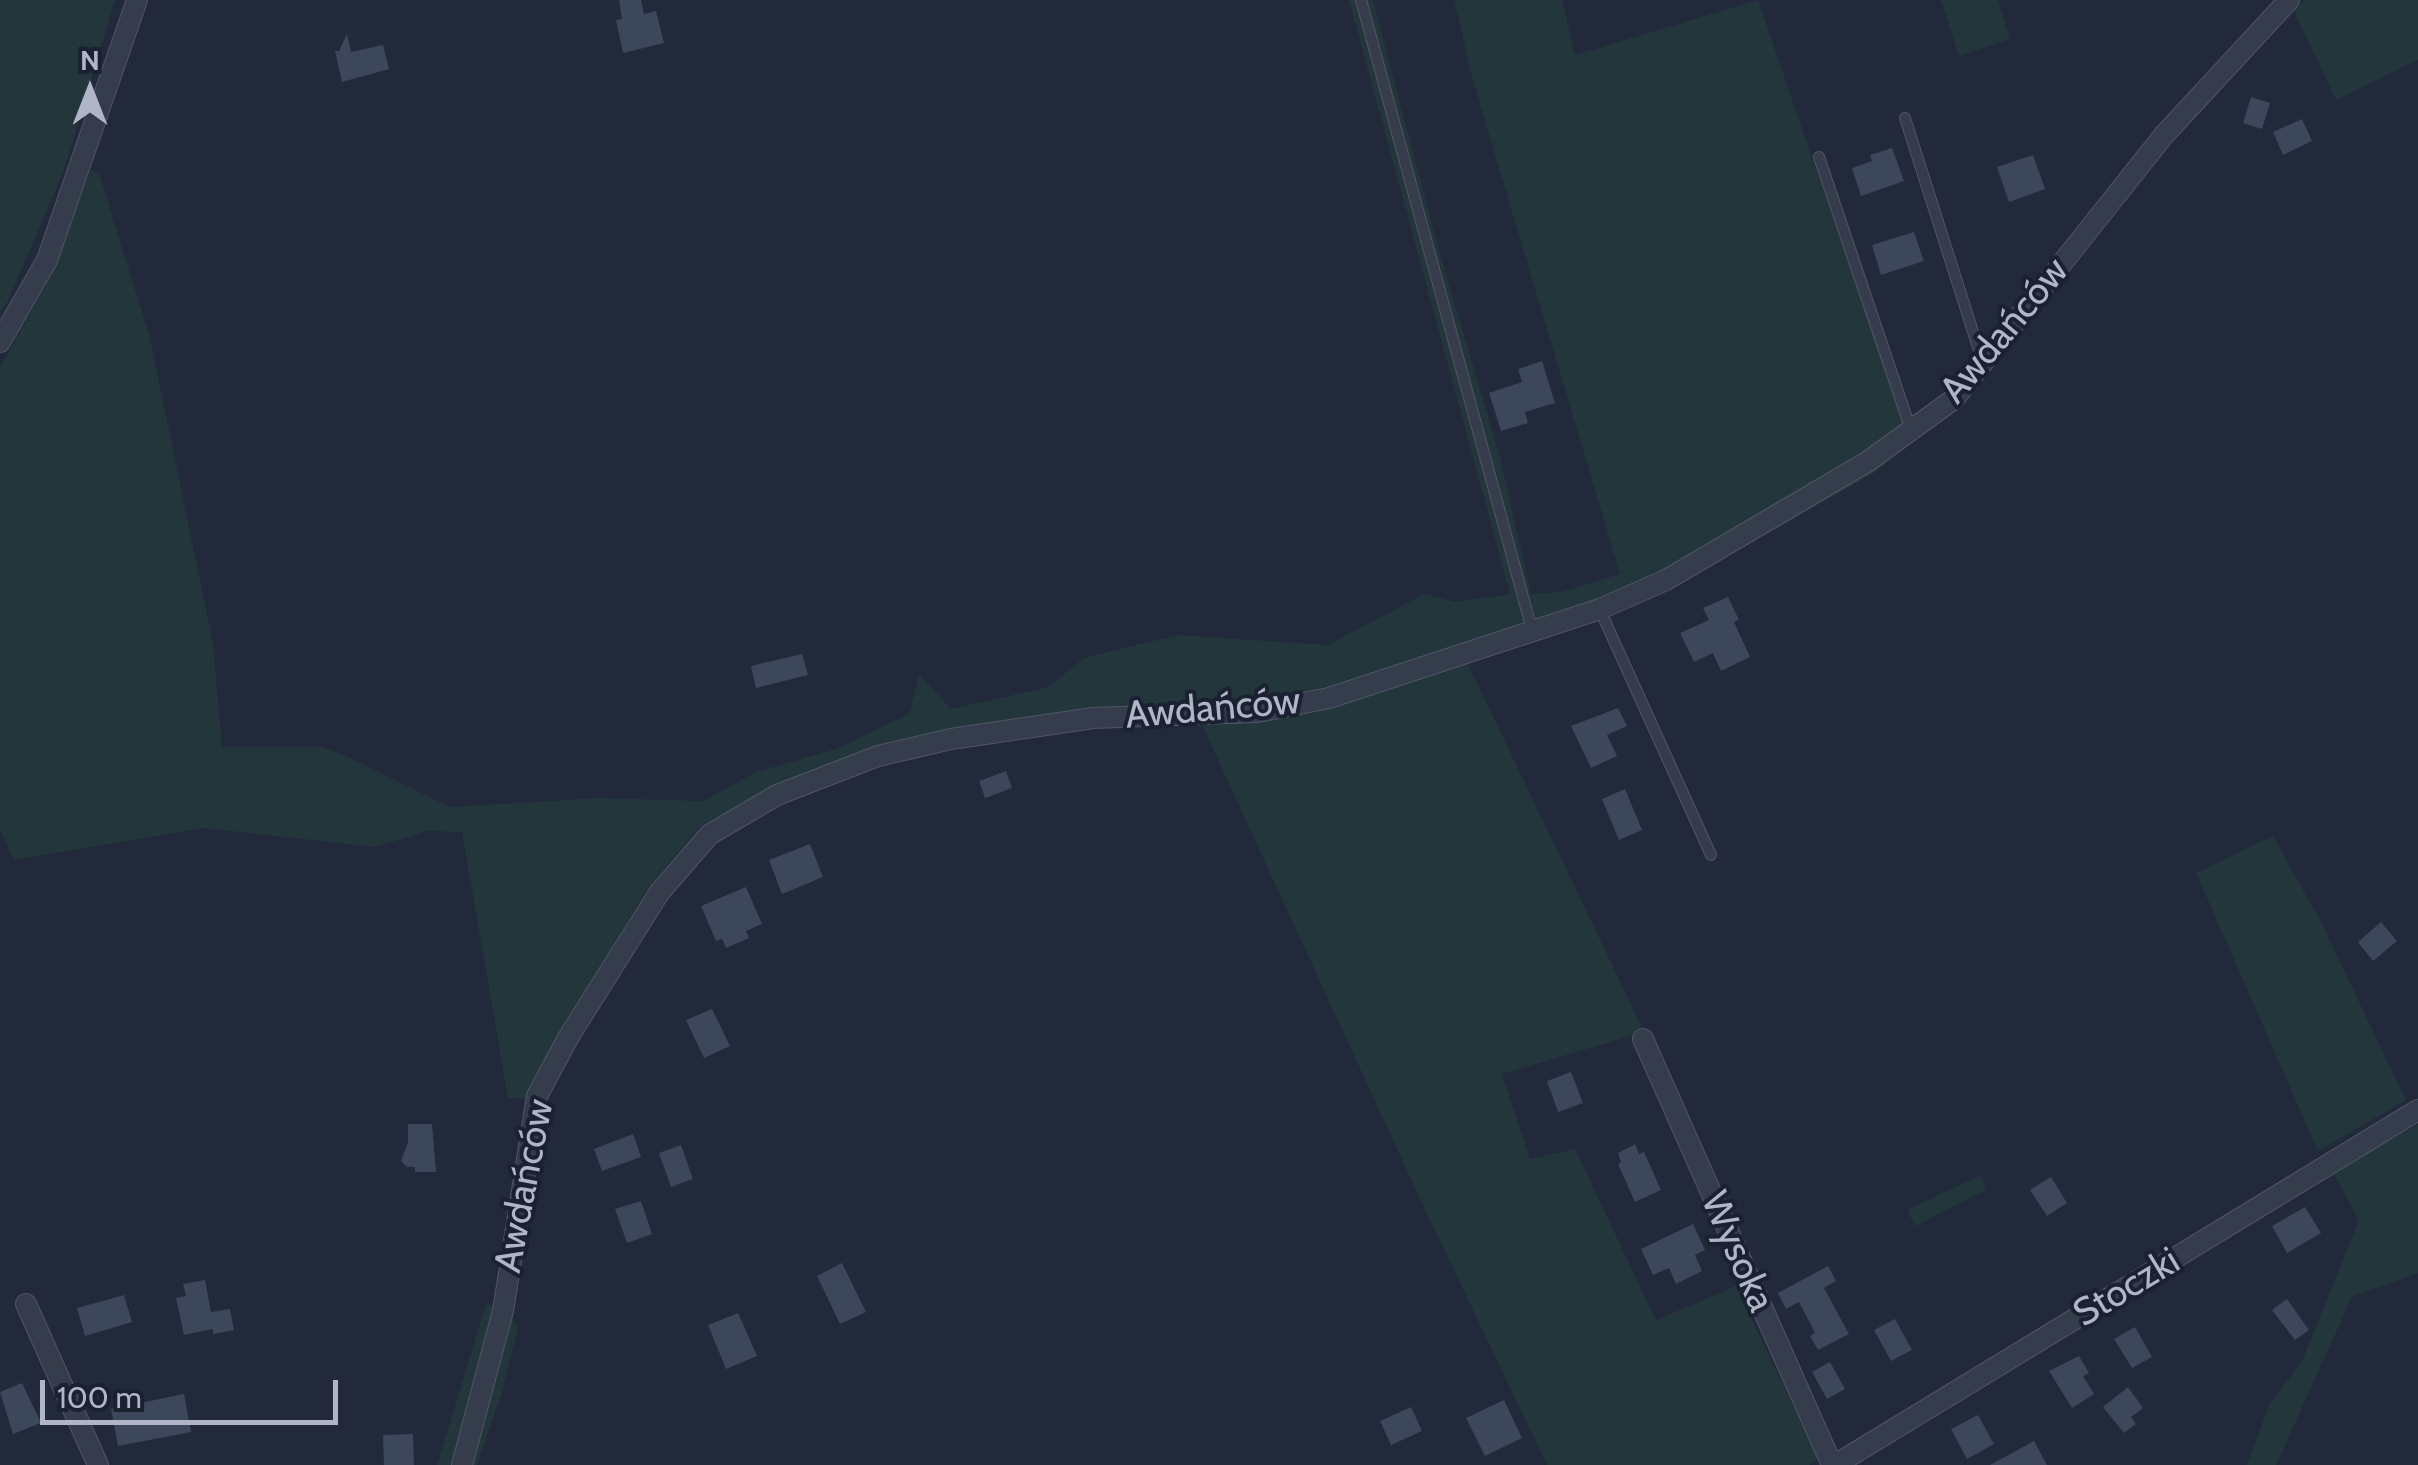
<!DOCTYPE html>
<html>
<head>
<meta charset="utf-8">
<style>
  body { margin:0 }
  #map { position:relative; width:2418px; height:1465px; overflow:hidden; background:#21293b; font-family:Cabin,sans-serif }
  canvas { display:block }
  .north { position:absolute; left:40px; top:40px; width:100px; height:100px; -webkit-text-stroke:8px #1a2130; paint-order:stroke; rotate:0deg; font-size:28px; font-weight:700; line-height:40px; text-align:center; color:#b0b6c7 }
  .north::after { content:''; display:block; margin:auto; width:35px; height:45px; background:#b0b6c7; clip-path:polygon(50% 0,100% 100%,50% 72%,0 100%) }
  .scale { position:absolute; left:40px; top:1380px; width:298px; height:45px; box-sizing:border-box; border:5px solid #b0b6c7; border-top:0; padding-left:12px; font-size:30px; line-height:35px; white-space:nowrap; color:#b0b6c7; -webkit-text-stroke:8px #1a2130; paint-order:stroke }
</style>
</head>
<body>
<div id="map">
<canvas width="2418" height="1465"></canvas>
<div class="north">N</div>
<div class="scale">100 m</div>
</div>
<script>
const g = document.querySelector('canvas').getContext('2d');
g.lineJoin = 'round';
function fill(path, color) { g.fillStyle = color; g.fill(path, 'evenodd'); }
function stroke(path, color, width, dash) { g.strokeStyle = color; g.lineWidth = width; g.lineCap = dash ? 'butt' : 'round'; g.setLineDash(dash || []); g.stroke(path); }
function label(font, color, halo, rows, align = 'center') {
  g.font = font + ' Cabin,sans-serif'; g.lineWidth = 8; g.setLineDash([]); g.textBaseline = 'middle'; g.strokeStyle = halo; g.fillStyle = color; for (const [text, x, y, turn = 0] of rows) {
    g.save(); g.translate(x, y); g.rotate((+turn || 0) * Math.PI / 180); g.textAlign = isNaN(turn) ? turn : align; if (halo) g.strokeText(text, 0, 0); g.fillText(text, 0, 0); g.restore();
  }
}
fill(new Path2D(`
  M0,0H115L63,173L8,301L0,313Z
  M1349,0H1373L1439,251L1499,453L1531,594L1561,592L1620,574L1474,84L1454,0H1562L1575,55L1758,0L1910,443L1876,472L1728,555L1465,658L1642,1027L1631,1036L1502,1074L1530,1159L1575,1149L1656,1320L1736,1286L1818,1459L1809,1465H1547L1421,1201L1196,712L1003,725L751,800L699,827L645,892L559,1037L531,1098H508L462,832L428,831L375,847L203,828L14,860L0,830V367L48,282L91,169L100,176L150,338L213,643L222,747H323L351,758L450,807L599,798L704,801L756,772L836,749L909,714L919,674L951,709L1048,687L1084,658L1178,635L1328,645L1424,594L1456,602L1510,594Z
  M1941,0H1998L2010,39L1959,56Z
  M2304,0H2418V60L2336,100L2294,11Z
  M2273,836L2321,922L2406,1100L2318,1151L2196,873Z
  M2418,1125V1273L2352,1297L2276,1465H2247L2269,1405L2302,1361L2359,1220L2332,1171Z
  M1981,1175L1986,1190L1915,1226L1907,1210Z
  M486,1304L496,1307L455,1465H437Z
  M510,1314L518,1328L501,1395L477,1465H469Z`), '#23363c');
fill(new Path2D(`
  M619,0H641L644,14L656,11L664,43L623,53L616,20L622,19Z
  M347,34L351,52L383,45L389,69L342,82L335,51H339Z
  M2251,97L2270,103L2262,129L2243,123Z
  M2302,119L2312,141L2283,155L2273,132Z
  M1892,148L1904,181L1861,196L1852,168L1872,161L1870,155Z
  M2033,155L2045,189L2009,202L1997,167Z
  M1914,232L1924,261L1881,275L1872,245Z
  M1542,361L1555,403L1525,412L1528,423L1501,431L1489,393L1522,382L1518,369Z
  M1728,597L1739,620L1734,622L1750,657L1721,671L1713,653L1694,662L1680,633L1709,620L1703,608Z
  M802,654L808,675L756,688L751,666Z
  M1618,708L1627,726L1607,735L1617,756L1591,768L1571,726Z
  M1006,771L1012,788L985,798L979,781Z
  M1625,789L1642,830L1619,840L1602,799Z
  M810,844L823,877L782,894L769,860Z
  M746,887L762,924L746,931L749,938L726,948L722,939L716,941L701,906Z
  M2381,922L2397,941L2373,961L2358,942Z
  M712,1009L730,1046L704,1058L686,1020Z
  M1571,1072L1583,1103L1558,1112L1547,1081Z
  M408,1124H432L436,1172H415V1167H407L401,1161L408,1142Z
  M633,1134L641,1157L602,1171L594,1149Z
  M1635,1144L1639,1154L1644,1152L1661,1190L1635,1202L1618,1164L1621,1162L1618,1153Z
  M681,1145L693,1179L671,1187L659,1153Z
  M2051,1177L2067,1203L2047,1216L2030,1190Z
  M641,1201L652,1234L627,1243L615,1209Z
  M2305,1207L2321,1233L2287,1253L2272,1226Z
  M1693,1224L1705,1250L1695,1255L1702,1271L1676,1284L1669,1268L1653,1275L1641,1249Z
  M842,1263L866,1312L840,1324L817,1276Z
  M1828,1266L1836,1281L1824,1288L1849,1334L1818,1350L1810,1336L1815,1333L1799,1302L1786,1309L1778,1293Z
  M205,1280L211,1312L230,1309L234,1330L213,1334V1329L184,1335L176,1298L186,1296L183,1284Z
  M124,1295L132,1322L85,1336L77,1308Z
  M2287,1299L2309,1330L2295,1340L2272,1310Z
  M738,1313L757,1356L726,1369L708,1325Z
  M1895,1319L1912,1350L1891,1361L1874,1330Z
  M2135,1327L2152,1357L2132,1368L2114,1339Z
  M2079,1356L2089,1373L2083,1376L2094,1394L2072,1408L2049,1371Z
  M1830,1362L1845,1389L1827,1399L1812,1372Z
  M22,1383L41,1423L13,1434L0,1392Z
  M2128,1387L2143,1408L2131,1417L2136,1424L2124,1433L2103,1407Z
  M184,1394L191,1432L118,1446L111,1409Z
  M1504,1400L1522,1438L1485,1456L1466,1418Z
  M1411,1407L1422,1431L1391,1445L1380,1421Z
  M1978,1415L1994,1444L1967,1459L1951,1429Z
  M413,1434L414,1465H384L383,1435Z
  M2034,1441L2047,1465H1990Z`), '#3d475b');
const service = new Path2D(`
  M1361,0L1532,630
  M1905,118L1982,360
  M1819,157L1911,430
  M1600,610L1711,855`);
const minor = new Path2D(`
  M0,342L47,260L137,0
  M1643,1039L1832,1465
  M26,1304L98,1465
  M462,1465L503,1311L537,1096L568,1038L659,893L709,835L777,795L878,756L951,739L1093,718L1258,712L1329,698L1600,609L1666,580L1867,462L1954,399L2164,135L2289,0
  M1835,1465L2418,1110`);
stroke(service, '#505666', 12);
stroke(minor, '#505666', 22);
stroke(service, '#353c4b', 10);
stroke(minor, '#353c4b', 20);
label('38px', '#b0b6c7', '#1a2130', [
  ["Awdańców",2005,331,-50],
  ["Awdańców",1213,709,-5],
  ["Awdańców",525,1186,-79],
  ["Wysoka",1737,1252,66],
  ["Stoczki",2127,1288,-31]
]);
</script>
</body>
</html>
